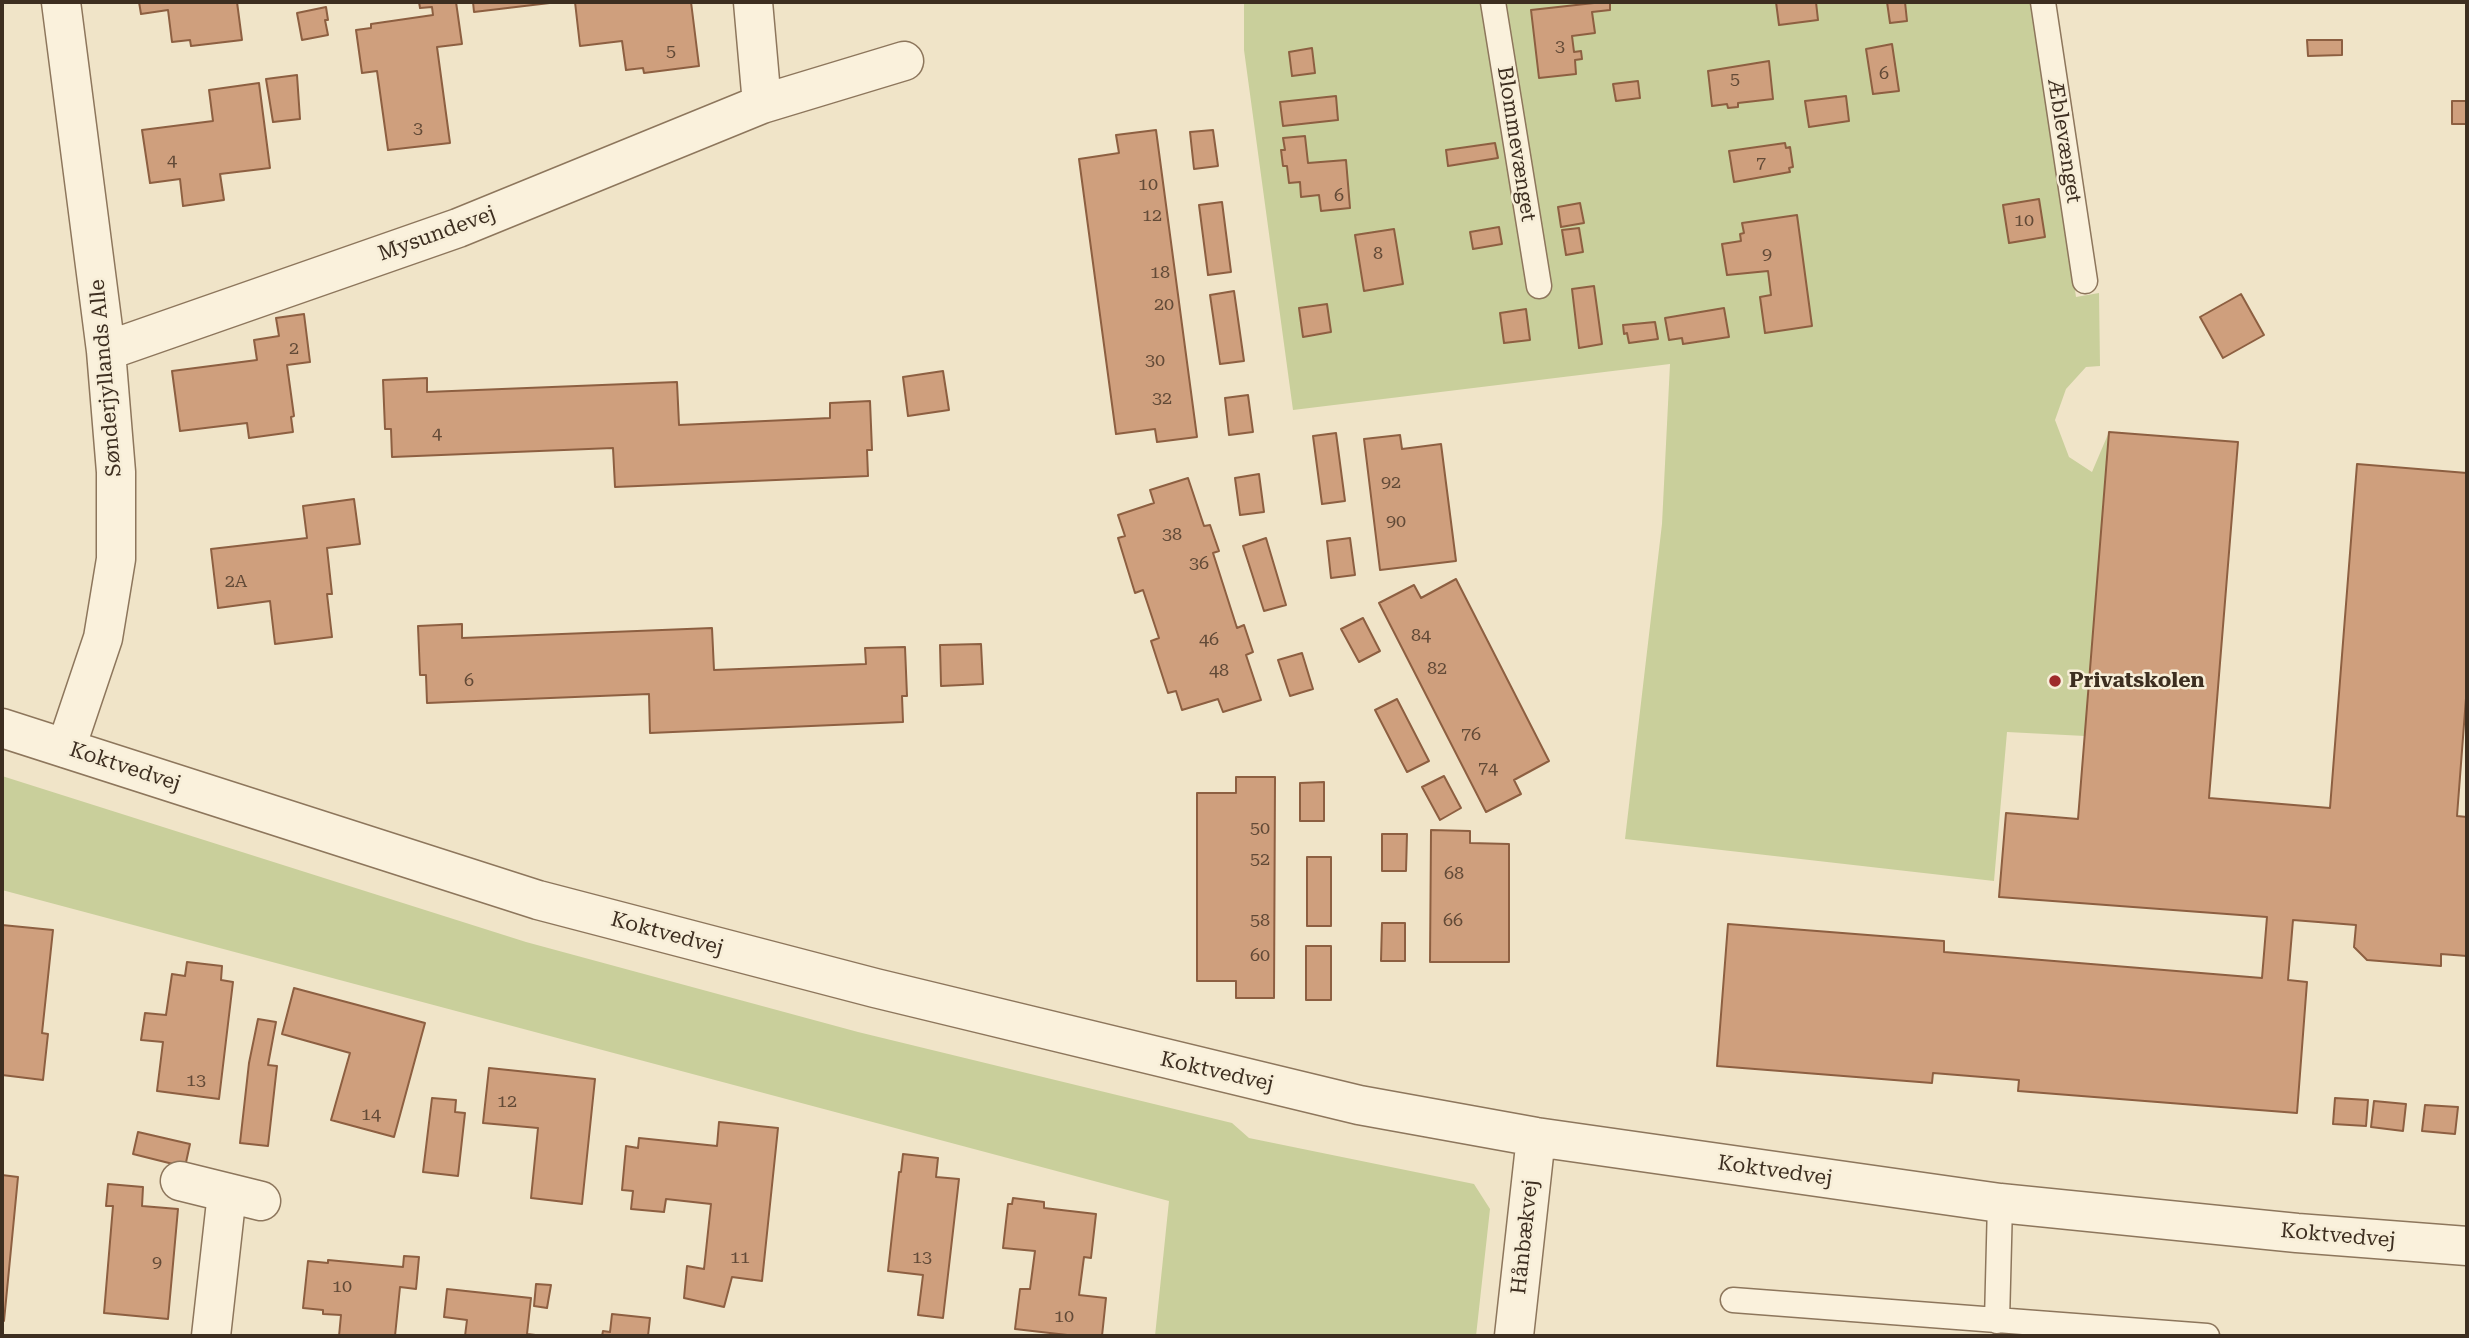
<!DOCTYPE html>
<html>
<head>
<meta charset="utf-8">
<style>
  body { margin:0 }
  #map { position:relative; width:2469px; height:1338px; overflow:hidden; background:#f0e4c8; font-family:"Roboto Serif",serif }
  canvas { display:block }
  .frame { position:absolute; inset:0; border:4px solid #3d2e20; pointer-events:none }
</style>
</head>
<body>
<div id="map">
<canvas width="2469" height="1338"></canvas>
<div class="frame"></div>
</div>
<script>
const g = document.querySelector('canvas').getContext('2d');
g.lineJoin = 'round';
function fill(path, color) { g.fillStyle = color; g.fill(path, 'evenodd'); }
function stroke(path, color, width, dash) { g.strokeStyle = color; g.lineWidth = width; g.lineCap = dash ? 'butt' : 'round'; g.setLineDash(dash || []); g.stroke(path); }
function label(font, color, halo, rows, align = 'center') {
  g.font = font + ' "Roboto Serif",serif'; g.lineWidth = 5; g.setLineDash([]); g.textBaseline = 'middle'; g.strokeStyle = halo; g.fillStyle = color; for (const [text, x, y, turn = 0] of rows) {
    g.save(); g.translate(x, y); g.rotate((+turn || 0) * Math.PI / 180); g.textAlign = isNaN(turn) ? turn : align; if (halo) g.strokeText(text, 0, 0); g.fillText(text, 0, 0); g.restore();
  }
}
fill(new Path2D(`
  M1244,2H2034L2076,297L2099,293L2100,366L2086,367L2066,389L2055,420L2069,457L2092,472L2109,432L2085,736L2007,732L1994,881L1625,839L1662,524L1670,364L1293,410L1244,50Z
  M2,776L526,942L858,1032L1232,1123L1249,1138L1474,1184L1490,1209L1476,1336H1155L1169,1201L2,890Z`), '#c9cf9b');
const building = new Path2D(`
  M139,2H237L242,40L191,46L190,40L172,42L168,10L141,14Z
  M419,2H456L462,44L437,47L450,143L388,150L377,71L362,73L356,30L371,28V24L433,15L432,7L420,8Z
  M473,2H558L474,12Z
  M575,2H691L699,66L644,73L643,68L626,70L622,41L580,46Z
  M1603,2H1610V10L1592,12L1595,33L1572,36L1574,52L1581,51L1582,59L1575,60L1576,74L1539,78L1531,10Z
  M1776,2H1816L1818,20L1779,25Z
  M1887,2H1905L1907,21L1890,23Z
  M326,7L328,20H325L328,35L302,40L297,13Z
  M2307,40H2342V55L2308,56Z
  M1892,44L1899,91L1873,94L1866,49Z
  M1312,48L1315,73L1292,76L1289,52Z
  M1769,61L1773,99L1738,103V107L1728,108L1727,104L1712,106L1708,71Z
  M297,75L300,119L273,122L266,79Z
  M1638,81L1640,98L1616,101L1613,84Z
  M259,83L270,168L220,174L224,200L183,206L180,179L150,183L142,130L213,121L209,90Z
  M1336,96L1338,120L1283,126L1280,102Z
  M1846,96L1849,121L1809,127L1805,101Z
  M2452,101H2467V124H2452Z
  M1156,130L1197,437L1157,442L1155,429L1116,434L1079,159L1119,153L1116,135Z
  M1213,130L1218,166L1194,169L1190,132Z
  M1305,136L1308,163L1346,160L1350,208L1321,211L1319,195L1301,197L1300,182L1289,183L1287,166H1283L1281,150H1285L1283,138Z
  M1495,143L1498,158L1448,166L1446,150Z
  M1785,143L1786,148L1790,147L1793,167L1789,168L1790,172L1734,182L1729,151Z
  M2039,199L2045,237L2009,243L2003,205Z
  M1222,202L1231,272L1208,275L1199,205Z
  M1580,203L1584,223L1561,227L1558,207Z
  M1797,215L1812,326L1765,333L1760,297L1771,295L1768,271L1727,275L1722,244L1741,241L1740,234L1744,233L1742,223Z
  M1499,227L1502,244L1473,249L1470,232Z
  M1579,228L1583,252L1566,255L1562,230Z
  M1394,229L1403,284L1364,291L1355,235Z
  M1594,286L1602,344L1579,348L1572,289Z
  M1234,291L1244,361L1220,364L1210,295Z
  M2241,294L2264,335L2223,358L2200,317Z
  M1327,304L1331,332L1303,337L1299,308Z
  M1724,308L1729,337L1683,344L1682,338L1669,340L1665,318Z
  M1526,309L1530,340L1504,343L1500,313Z
  M304,314L310,362L287,365L294,416L291,417L293,432L249,438L247,423L180,431L172,371L257,360L254,340L279,336L276,318Z
  M1655,322L1658,339L1629,343L1627,333L1624,334L1623,325Z
  M943,371L949,410L908,416L903,377Z
  M427,378V392L677,382L679,425L830,418V403L870,401L872,450H867L868,476L615,487L613,448L392,457L391,429H385L383,380Z
  M1248,395L1253,432L1229,435L1225,398Z
  M2109,432L2238,442L2209,798L2330,808L2357,464L2467,473V685L2457,816L2467,817V956L2441,954V966L2367,960L2354,947L2356,925L2293,920L2288,980L2307,982L2297,1113L2018,1091L2019,1080L1933,1073L1932,1083L1717,1066L1728,924L1944,941V952L2262,978L2267,917L1999,897L2006,813L2078,819Z
  M1336,433L1345,501L1322,504L1313,436Z
  M1400,435L1402,449L1441,444L1456,561L1380,570L1364,439Z
  M1259,474L1264,512L1240,515L1235,478Z
  M1188,478L1204,526L1210,525L1219,551L1213,553L1237,628L1244,625L1253,652L1246,655L1261,700L1223,712L1218,699L1182,710L1176,691L1168,693L1151,641L1159,638L1143,590L1135,593L1118,538L1125,536L1118,515L1154,503L1150,490Z
  M354,499L360,544L327,548L332,594H327L332,637L275,644L270,601L218,608L211,549L307,538L303,506Z
  M1266,538L1286,605L1264,611L1243,546Z
  M1350,538L1355,575L1331,578L1327,541Z
  M1456,579L1549,761L1514,780L1521,794L1486,812L1379,603L1414,585L1421,598Z
  M1363,618L1380,651L1359,662L1341,629Z
  M462,624V638L712,628L714,670L866,664L865,648L905,647L907,696H902L903,722L650,733L649,694L427,703L426,675H420L418,626Z
  M981,644L983,684L941,686L940,645Z
  M1302,653L1313,689L1290,696L1278,660Z
  M1397,699L1429,761L1407,772L1375,710Z
  M1444,776L1461,808L1440,820L1422,787Z
  M1236,777H1275L1274,998H1236V981H1197V793H1236Z
  M1324,782V821H1300V783Z
  M1431,830L1470,831V843L1509,844V962H1430Z
  M1382,834H1407L1406,871H1382Z
  M1307,857H1331V926H1307Z
  M1382,923H1405V961H1381Z
  M2,925L53,930L42,1033L48,1034L43,1080L2,1075Z
  M1306,946H1331V1000H1306Z
  M187,962L222,966L221,980L233,982L219,1099L157,1091L163,1042L141,1040L145,1013L166,1015L172,974L185,976Z
  M294,988L425,1023L394,1137L331,1120L350,1053L282,1034Z
  M258,1019L276,1022L268,1065L277,1066L268,1146L240,1143L249,1063Z
  M489,1068L595,1079L582,1204L531,1198L538,1128L483,1123Z
  M432,1098L456,1100L455,1112L465,1113L458,1176L423,1172Z
  M2335,1098L2368,1100L2366,1126L2333,1124Z
  M2374,1101L2406,1104L2403,1131L2371,1127Z
  M2425,1105L2458,1107L2455,1134L2422,1131Z
  M719,1122L778,1128L762,1281L732,1277L724,1307L684,1298L687,1266L704,1269L711,1204L666,1199L664,1212L631,1209L633,1191L622,1190L626,1146L638,1148L639,1138L717,1146Z
  M138,1132L190,1144L185,1167L133,1154Z
  M903,1154L938,1158L936,1177L959,1179L943,1318L918,1315L923,1275L888,1271L899,1172H901Z
  M2,1175L18,1177L4,1321H2Z
  M108,1184L143,1187L142,1206L178,1209L168,1319L104,1313L113,1206H106Z
  M1013,1198L1044,1202V1208L1096,1214L1091,1258L1084,1257L1079,1295L1106,1298L1102,1336H1076L1015,1329L1020,1289H1030L1035,1251L1003,1248L1008,1204H1012Z
  M404,1256L419,1257L416,1289L400,1287L395,1336H339L341,1315L323,1314V1310L303,1308L308,1261L328,1263V1260L403,1267Z
  M536,1284L551,1285L547,1308L534,1306Z
  M447,1289L531,1298L527,1334L544,1336H465L467,1320L444,1317Z
  M612,1314L650,1318L648,1336H602L603,1331L610,1332Z`);
fill(building, '#cf9f7d');
stroke(building, '#8d5f41', 2);
const service = new Path2D(`
  M1493,2L1539,286
  M2043,2L2085,281
  M1733,1300L2207,1336
  M1997,1321L2000,1203`);
const minor = new Path2D(`
  M61,2L106,351L116,472V559L103,638L66,748
  M753,2L762,104
  M106,351L458,228L762,104L904,61
  M180,1181L261,1201
  M211,1336L227,1193`);
const tertiary = new Path2D(`
  M2,728L538,900L875,988L1359,1105L1536,1137L2000,1203L2297,1233L2467,1246
  M1514,1336L1536,1137`);
stroke(service, '#8d765c', 27);
stroke(minor, '#8d765c', 41);
stroke(tertiary, '#8d765c', 41);
stroke(service, '#faf1dc', 24);
stroke(minor, '#faf1dc', 38);
stroke(tertiary, '#faf1dc', 38);
for (const [x, y, r, color] of [
  [2055,681,7,"#9e2a2b"]
]) { const dot = new Path2D(); dot.arc(x, y, r, 0, 2 * Math.PI); g.fillStyle = color; g.fill(dot); stroke(dot, '#f7eed8', 2.5); }
label('18px', '#624a37', null, [
  ["3",1560,47],
  ["5",671,52],
  ["6",1884,74],
  ["5",1735,80],
  ["3",418,129],
  ["4",172,161],
  ["7",1761,164],
  ["10",1148,185],
  ["6",1339,196],
  ["12",1152,216],
  ["10",2024,221],
  ["8",1378,254],
  ["9",1767,255],
  ["18",1160,273],
  ["20",1164,305],
  ["2",294,349],
  ["30",1155,361],
  ["32",1162,399],
  ["4",437,434],
  ["92",1391,483],
  ["90",1396,522],
  ["38",1172,535],
  ["36",1199,564],
  ["2A",236,582],
  ["84",1421,636],
  ["46",1209,640],
  ["82",1437,669],
  ["48",1219,671],
  ["6",469,681],
  ["76",1471,735],
  ["74",1488,769],
  ["50",1260,829],
  ["52",1260,860],
  ["68",1454,874],
  ["58",1260,921],
  ["66",1453,921],
  ["60",1260,956],
  ["13",196,1081],
  ["12",507,1102],
  ["14",371,1115],
  ["11",740,1258],
  ["13",922,1258],
  ["9",157,1263],
  ["10",342,1287],
  ["10",1064,1317]
]);
label('21px', '#3d2e20', '#f7eed8', [
  ["Æblevænget",2064,141,81],
  ["Blommevænget",1516,144,81],
  ["Mysundevej",437,234,-20],
  ["Sønderjyllands Alle",106,378,-95],
  ["Koktvedvej",125,767,18],
  ["Koktvedvej",667,934,15],
  ["Koktvedvej",1217,1072,13],
  ["Koktvedvej",1775,1171,8],
  ["Koktvedvej",2338,1236,5],
  ["Hånbækvej",1525,1237,-84]
]);
label('bold 21px', '#3d2e20', '#f7eed8', [
  ["Privatskolen",2069,681]
], 'left');
</script>
</body>
</html>
